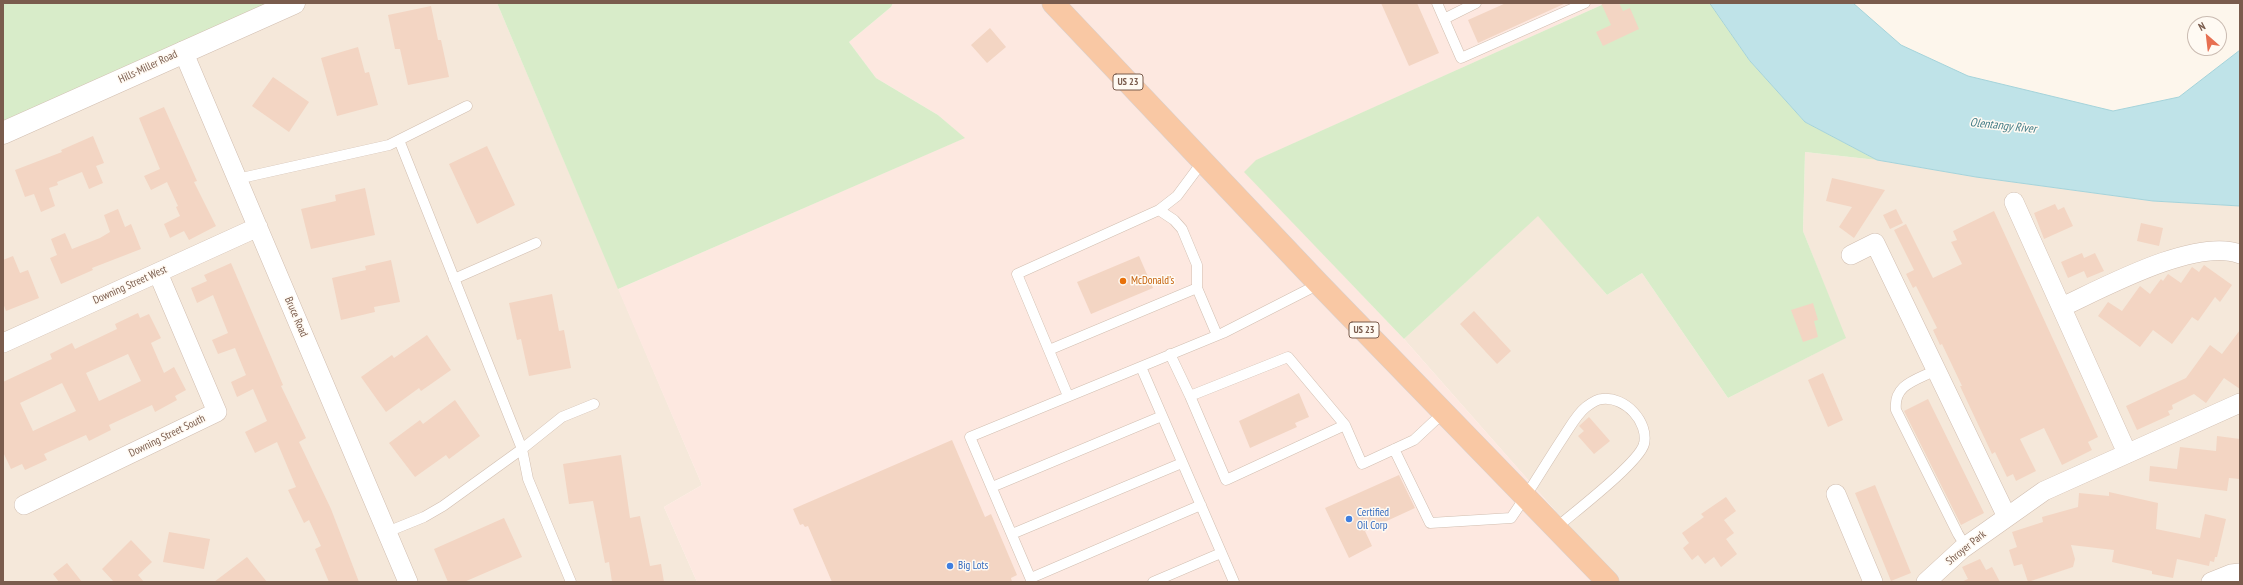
<!DOCTYPE html>
<html>
<head>
<meta charset="utf-8">
<style>
  body { margin:0 }
  #map { position:relative; width:2243px; height:585px; overflow:hidden; background:#fdf6ec; font-family:"PT Sans Narrow",sans-serif }
  canvas { display:block }
  .frame { position:absolute; inset:0; border:4px solid #7a5c4d; pointer-events:none }
  .north { position:absolute; left:2187px; top:16px; width:40px; height:40px; box-sizing:border-box; background:#fffaf3; border:1px solid #cabbb1; border-radius:50%; rotate:332deg; font-size:11px; font-weight:700; line-height:16px; text-align:center; color:#7a5c4d }
  .north::after { content:''; display:block; margin:auto; width:14px; height:18px; background:#e76f51; clip-path:polygon(50% 0,100% 100%,50% 72%,0 100%) }
</style>
</head>
<body>
<div id="map">
<canvas width="2243" height="585"></canvas>
<div class="frame"></div>
<div class="north">N</div>
</div>
<script>
const g = document.querySelector('canvas').getContext('2d');
g.lineJoin = 'round';
function fill(path, color) { g.fillStyle = color; g.fill(path, 'evenodd'); }
function stroke(path, color, width, dash) { g.strokeStyle = color; g.lineWidth = width; g.lineCap = dash ? 'butt' : 'round'; g.setLineDash(dash || []); g.stroke(path); }
function label(font, color, halo, rows, align = 'center') {
  g.font = font + ' "PT Sans Narrow",sans-serif'; g.lineWidth = 3; g.setLineDash([]); g.textBaseline = 'middle'; g.strokeStyle = halo; g.fillStyle = color; for (const [text, x, y, turn = 0] of rows) {
    g.save(); g.translate(x, y); g.rotate((+turn || 0) * Math.PI / 180); g.textAlign = isNaN(turn) ? turn : align; if (halo) g.strokeText(text, 0, 0); g.fillText(text, 0, 0); g.restore();
  }
}
fill(new Path2D(`
  M272,3H497L702,485L664,507L697,582H3V124Z
  M1805,152L1877,160L1976,177L2153,201L2240,206V582H1618L1404,339L1538,215L1607,295L1642,273L1728,398L1845,338L1803,231Z`), '#f5e8da');
fill(new Path2D(`
  M893,3H1606L1257,160L1245,172L1404,339L1618,582H697L664,507L702,485L618,289L964,138L938,115L876,78L849,42L891,7Z`), '#fde8e0');
fill(new Path2D(`
  M3,3H272L3,124Z
  M497,3H893L891,7L849,42L876,78L938,115L965,138L618,289Z
  M1606,3H1710L1750,61L1805,122L1877,160L1805,152L1803,231L1846,338L1728,398L1642,273L1607,295L1538,216L1404,339L1244,172L1256,160Z`), '#d8ecc9');
const water = new Path2D(`
  M1710,3H1853L1901,45L1968,76L2113,111L2179,97L2240,50V206L2153,201L1976,177L1877,160L1805,122L1750,61Z`);
fill(water, '#bfe3e8');
stroke(water, '#a5d3da', 1);
fill(new Path2D(`
  M1381,3H1417L1439,53L1409,66Z
  M1506,3H1566L1478,43L1468,20Z
  M1601,3H1619L1623,11L1630,8L1639,29L1603,46L1596,32L1611,25Z
  M431,6L438,40H441L449,77L408,85L400,49H395L388,15Z
  M990,28L1006,47L987,63L971,45Z
  M358,47L365,73L369,72L378,105L337,116L321,58Z
  M273,77L309,102L289,132L252,106Z
  M164,107L197,181L194,182L216,226L189,240L184,231L170,238L164,224L180,216L176,207L178,206L167,182L151,190L144,176L160,169L139,118Z
  M93,136L104,163L96,166L103,183L89,189L82,172L57,182L58,185L49,188L55,206L41,212L34,194L25,197L15,170L62,152L61,150Z
  M487,146L515,205L477,224L449,164Z
  M1832,178L1885,190L1854,238L1839,227L1852,207L1826,201Z
  M365,188L375,235L311,249L301,209L336,201L335,195Z
  M2055,204L2058,210L2064,207L2073,226L2044,239L2034,213Z
  M118,209L125,227L131,224L141,249L92,268L93,270L61,284L50,258L57,255L51,239L65,233L72,249L100,238L110,232L104,215Z
  M1896,209L1903,223L1890,229L1883,215Z
  M1994,211L2098,437L2088,442L2092,450L2062,465L2044,428L2020,439L2036,471L2016,481L2013,474L2007,477L1995,452L1992,454L1960,386H1962L1942,344L1940,345L1933,330L1937,328L1916,286L1913,288L1906,274L1914,270L1894,230L1906,224L1933,278L1962,264L1951,242L1957,240L1953,231Z
  M2141,223L2163,228L2159,246L2137,241Z
  M2082,253L2084,258L2095,253L2104,271L2087,278L2084,271L2068,278L2061,262Z
  M13,256L20,273L28,270L39,298L6,311L3,303V260Z
  M1139,256L1153,288L1091,314L1077,282Z
  M391,260L400,302L374,307L375,312L341,320L332,278L366,270L365,266Z
  M231,263L283,385L281,386L306,438L299,442L331,509L359,582H329L315,549L321,546L309,520L304,523L288,490L296,487L277,442L255,453L245,432L267,421L253,389L237,397L231,382L246,375L235,348L218,354L212,340L228,333L213,295L197,303L191,288L207,281L204,275Z
  M2204,265L2232,285L2220,302L2215,297L2198,321L2192,317L2172,344L2153,330L2140,347L2098,316L2108,302L2122,311L2140,286L2150,294L2161,279L2163,281L2168,274L2181,283L2192,267L2199,272Z
  M552,294L559,331L564,330L571,368L529,376L521,339L517,340L509,303Z
  M1813,303L1818,320L1814,321L1818,337L1803,342L1791,310Z
  M1474,311L1511,351L1497,364L1460,324Z
  M138,313L140,318L149,314L161,338L151,343L164,373L174,367L186,390L175,396L177,400L155,412L152,405L109,425L111,430L89,441L86,435L44,454L47,460L25,470L22,464L11,469L3,452V382L52,359L50,354L72,343L75,349L117,329L115,324ZM128,354L141,381L99,401L86,373ZM62,383L76,411L33,431L20,403Z
  M2240,330V389L2224,378L2206,403L2194,394L2172,405L2173,409L2168,411L2170,415L2137,430L2126,406L2186,378L2210,345L2222,354Z
  M427,335L451,370L421,391L419,388L386,412L361,377L392,355L394,358Z
  M1823,373L1843,420L1828,427L1808,380Z
  M1299,393L1309,417L1295,423L1297,427L1250,448L1239,421Z
  M1928,399L1984,513L1961,525L1904,411Z
  M455,400L480,436L449,459L446,455L415,477L389,443L420,420L423,424Z
  M1589,417L1610,441L1594,454L1578,436L1584,431L1579,426Z
  M2217,436L2240,439V479L2229,478L2227,491L2149,481L2150,466L2177,469L2180,447L2216,451Z
  M952,440L985,517L991,514L1017,575L1011,578L1012,582H832L808,526L805,527L803,524L800,525L793,509Z
  M621,455L630,518L640,516L650,566L661,564L664,582H612L609,562L605,563L593,501L569,504L563,464Z
  M1399,475L1415,508L1365,531L1372,546L1349,558L1325,508Z
  M1875,485L1911,573L1891,581L1855,493Z
  M2109,492L2158,503L2156,529L2200,538L2205,514L2226,519L2217,557H2215L2214,562L2210,561L2209,566L2177,559L2173,578L2152,574V571L2112,562L2114,550L2071,545L2075,559L2073,567L2028,582L2022,564L2014,566L2009,550L2017,547L2012,532L2043,522L2042,517L2078,507L2079,493L2109,496Z
  M1726,497L1736,511L1724,520L1734,533L1726,539L1737,554L1721,567L1714,557L1705,564L1698,555L1692,560L1683,548L1689,543L1682,533L1704,517L1701,514Z
  M504,518L522,557L464,582H448L434,549Z
  M169,532L210,539L204,569L163,562Z
  M131,540L152,562L138,575L144,582H114L102,569Z
  M247,557L267,582H214Z
  M1980,559L1986,570L1992,567L2000,582H1961L1968,579L1962,567Z
  M67,563L82,582H59L53,574Z`), '#f3d5c3');
const service = new Path2D(`
  M1437,3L1461,58L1585,3
  M1444,19L1476,3
  M237,179L389,145L467,106
  M1159,210L1174,220L1182,229L1197,265V288L1217,335
  M454,279L536,243
  M1049,350L1197,288
  M1170,354L1190,396L1288,357L1345,425L1362,464L1414,440L1444,412
  M1141,367L1234,582
  M1936,370C1917,380 1893,384 1896,410L1958,534L1966,547
  M1068,396L1017,274L1159,210L1177,196L1203,161
  M1190,396L1226,480L1345,425
  M1394,449L1430,523L1511,518C1530,491 1546,463 1564,436C1570,427 1577,414 1586,407C1590,404 1598,399 1602,399C1625,396 1649,422 1644,444C1639,463 1573,513 1556,528
  M992,487L1162,416
  M387,532L424,517L443,506L522,449L399,140
  M1012,534L1182,463
  M1031,578L1201,505
  M571,582L528,479L522,449L562,417L594,404
  M1032,582L970,437L1223,333L1319,284
  M1153,582L1221,553`);
const minor = new Path2D(`
  M183,51L408,582
  M2014,202L2127,453
  M1851,255L1875,243L2007,517
  M2062,307C2103,288 2196,237 2240,254
  M3,343L258,227
  M1836,494L1873,582
  M24,505L217,412L158,273
  M1926,582L1962,549L2044,491L2240,403
  M2211,582L2231,574L2240,573`);
const tertiary = new Path2D(`
  M3,133L294,3`);
const trunk = new Path2D(`
  M1053,3L1319,284L1608,582`);
stroke(service, '#d1beb0', 11);
stroke(minor, '#d1beb0', 20);
stroke(tertiary, '#d1beb0', 23);
stroke(trunk, '#dad1cd', 23);
stroke(service, '#fff', 10);
stroke(minor, '#fff', 19);
stroke(tertiary, '#fff', 22);
stroke(trunk, '#f9c8a4', 22);
for (const [x, y, r, color] of [
  [1123,281,4,"#e8710a"],
  [1349,519,4,"#3f7fe0"],
  [950,566,4,"#3f7fe0"]
]) { const dot = new Path2D(); dot.arc(x, y, r, 0, 2 * Math.PI); g.fillStyle = color; g.fill(dot); stroke(dot, '#fffaf3', 1.5); }
for (const [x, y, w] of [
  [1128,82,30],
  [1364,330,30]
]) { const box = new Path2D(); box.roundRect(x - w / 2, y - 8, w, 16, 3); g.fillStyle = '#fffaf3'; g.fill(box); stroke(box, '#7a5c4d', 1); }
label('bold 10px', '#7a5c4d', null, [
  ["US 23",1128,82],
  ["US 23",1364,330]
]);
label('11px', '#7a5c4d', '#fffaf3', [
  ["Hills-Miller Road",148,67,-25],
  ["Downing Street West",130,285,-24],
  ["Bruce Road",296,317,67],
  ["Downing Street South",167,436,-26],
  ["Shroyer Park",1966,548,-39]
]);
label('11px', '#c56008', '#fffaf3', [
  ["McDonald's",1131,281]
], 'left');
label('11px', '#366cbe', '#fffaf3', [
  ["Certified",1357,513],
  ["Oil Corp",1357,526],
  ["Big Lots",958,566]
], 'left');
label('italic 12px', '#437c86', '#fffaf3', [
  ["Olentangy River",2003,126,6]
]);
</script>
</body>
</html>
